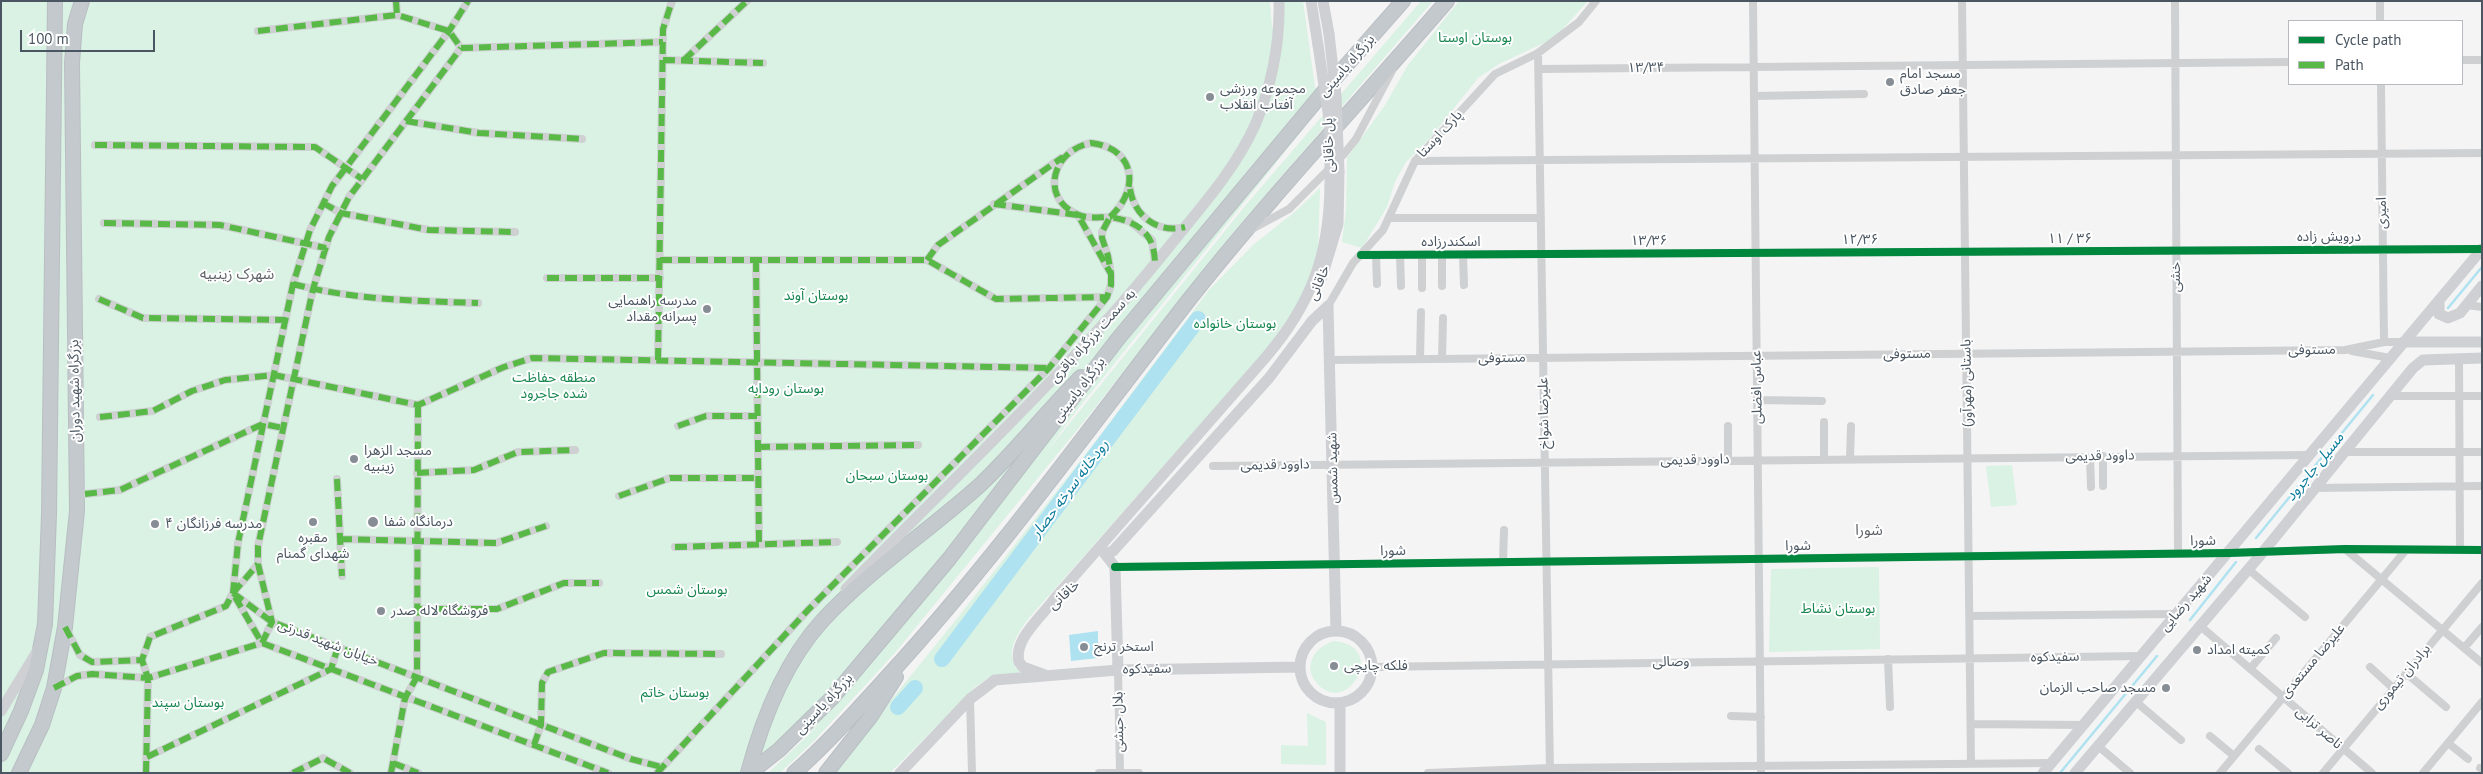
<!DOCTYPE html>
<html>
<head>
<meta charset="utf-8">
<style>
  body { margin:0 }
  #map { position:relative; width:2483px; height:774px; overflow:hidden; background:#f4f4f4; font-family:"PT Sans",sans-serif }
  canvas { display:block }
  .frame { position:absolute; inset:0; border:2px solid #4a5661; pointer-events:none }
  .legend { position:absolute; left:2288px; top:20px; width:175px; height:65px; box-sizing:border-box; background:#fff; border:1px solid #b7bbc0; margin:0; padding:6px 9px; list-style:none; font-size:15px; color:#4a5661 }
  .legend li { display:flex; align-items:center; gap:10px; height:25px }
  .legend b { width:25px; border:1px solid #b7bbc0 }
  .scale { position:absolute; left:20px; top:30px; width:135px; height:22px; box-sizing:border-box; border:2px solid #4a5661; border-top:0; padding-left:6px; font-size:15px; line-height:18px; white-space:nowrap; color:#4a5661; -webkit-text-stroke:4px #fff; paint-order:stroke }
</style>
</head>
<body>
<div id="map">
<canvas width="2483" height="774"></canvas>
<div class="frame"></div>
<ul class="legend">
<li><b style="height:6px;background:#00873e"></b>Cycle path</li>
<li><b style="height:6px;background:#58b947"></b>Path</li>
</ul>
<div class="scale">100 m</div>
</div>
<script>
const g = document.querySelector('canvas').getContext('2d');
g.lineJoin = 'round';
function fill(path, color) { g.fillStyle = color; g.fill(path, 'evenodd'); }
function stroke(path, color, width, dash) { g.strokeStyle = color; g.lineWidth = width; g.lineCap = dash ? 'butt' : 'round'; g.setLineDash(dash || []); g.stroke(path); }
function label(font, color, halo, rows, align = 'center') {
  g.font = font + ' "PT Sans","Noto Sans Arabic",sans-serif'; g.lineWidth = 4; g.setLineDash([]); g.textBaseline = 'middle'; g.strokeStyle = halo; g.fillStyle = color; for (const [text, x, y, turn = 0] of rows) {
    g.save(); g.translate(x, y); g.rotate((+turn || 0) * Math.PI / 180); g.textAlign = isNaN(turn) ? turn : align; if (halo) g.strokeText(text, 0, 0); g.fillText(text, 0, 0); g.restore();
  }
}
fill(new Path2D(`
  M1,1H1270L1272,27L1283,41L1284,1H1303L1315,87L1325,102L1077,410L1044,455L1245,206L1421,1H1433L1238,227L1082,424L894,654L813,742L780,773H768L822,722L762,773H1Z
  M1459,1H1588L1562,30L1546,42L1499,64L1478,78L1431,137L1406,162L1395,182L1387,207L1362,248L1342,242L1346,210L1347,158L1385,105L1408,65Z
  M1320,188L1318,253L1303,296L1267,349L1028,619C1017,634 1007,649 1015,667L1023,672L988,678L975,687L890,773H832L959,616L1095,442L1209,290L1253,245L1296,211Z
  M2012,465L2017,505L1991,507L1986,466Z
  M1879,567L1880,649L1769,652L1771,569Z
  M1334,641C1390,646 1346,720 1316,682C1302,665 1316,646 1334,641Z
  M1307,713L1326,722V765L1281,764V745L1308,746Z`), '#d9f2e3');
fill(new Path2D(`
  M1098,631V658L1071,661L1069,635Z`), '#aee2f0');
stroke(new Path2D(`
  M2448,308L2482,267
  M2256,538L2373,395
  M2190,620L2236,562
  M2060,773L2157,656`), '#aee2f0', 2.5);
stroke(new Path2D(`
  M942,659L1198,319
  M898,707L915,688`), '#aee2f0', 16);
const trunk = new Path2D(`
  M1,754L21,711L36,670L45,624L49,514L55,1
  M19,773L42,725L54,688L65,627L77,511L72,63L75,24L82,1
  M748,773C762,720 785,662 822,621C869,570 929,531 980,485C1016,451 1046,412 1081,377
  M750,773L779,750L832,698L949,559L1117,340L1336,77L1403,1
  M794,773C828,743 859,708 889,675C997,557 1090,427 1188,301C1269,198 1361,101 1447,1
  M826,773L871,716L896,677`);
stroke(trunk, '#b9bec3', 16);
stroke(new Path2D(`
  M396,1L397,15
  M1753,1L1761,773
  M1962,1L1971,764
  M2175,1L2178,553
  M2380,1V21
  M258,31L397,15L449,31L461,48
  M461,48L663,42
  M1538,53L1550,773
  M663,60L763,63
  M684,60L747,1
  M2462,60H2482
  M1539,69L2289,62
  M2381,84L2384,342
  M1754,96L1864,94
  M406,121L479,133L582,139
  M1091,143C1135,148 1141,189 1110,217C1099,217 1089,219 1079,215C1040,200 1050,151 1091,143Z
  M95,145L315,147L362,179
  M1415,161L2482,153
  M1130,188C1134,216 1158,234 1185,227
  M323,203L341,213L429,230L515,232
  M994,204L1078,215L1111,274L1108,256L1102,238V232L1110,217L1129,221L1152,240L1155,263
  M1389,218H1541
  M104,223L220,225L326,248
  M1252,229L1289,209L1344,154L1356,139L1392,71
  M1361,255L2482,249
  M1376,255L1377,284
  M1400,255L1401,286
  M1422,255V288
  M1442,255V286
  M1463,255L1464,285
  M660,260H927L996,299L1107,297
  M756,260L759,544
  M927,260L938,245L1061,158
  M547,278H660
  M293,284C354,300 416,301 478,303
  M99,299L143,318L286,320
  M2466,305L2482,307
  M1328,306L1353,263L1383,230L1415,161L1495,74L1538,53L1579,22L1596,1
  M2352,351L2390,358
  M2459,358L2460,550
  M1420,359L1421,312
  M1442,359L1443,318
  M658,360L663,29L672,1
  M1331,360L2345,350L2384,342H2403
  M2390,396H2482
  M1757,400L1822,401
  M100,417L153,411L192,391L225,380L274,375L418,405L504,367L532,358L1049,368
  M678,426L706,416H757
  M758,447L918,445
  M2344,452H2482
  M2103,456V486
  M2090,457L2091,487
  M1824,459V422
  M1850,459L1851,426
  M1728,460V426
  M1213,466L2309,455
  M417,473L474,470L518,452L575,450
  M337,479L342,576
  M2315,488L2482,486
  M85,494L120,490L263,424L283,428
  M619,496L670,478H758
  M340,539L496,543L546,526
  M675,547L837,542
  M2345,549L2482,663
  M1503,562L1504,530
  M1115,567L2229,553L2345,549L2482,550
  M2248,569L2305,617
  M233,593L272,622L631,759L662,767
  M233,593L258,564
  M235,597L262,643L608,773
  M417,609H497L564,583H599
  M1970,616L2176,614
  M2199,625L2372,773
  M66,629L80,655L92,662L142,660
  M2464,648L2482,627
  M1888,659L1890,707
  M1372,667L2140,656
  M2370,667L2393,688
  M2250,669L2276,638
  M1118,670L1120,773
  M2406,673L2446,707
  M54,688L77,676L92,674L148,678L262,643L272,622L258,564V546L313,289L329,237L349,197L461,48
  M970,699L972,773
  M2135,701L2181,740
  M1731,716L1761,717
  M1971,724L2083,725
  M2210,736L2234,756
  M2448,743L2468,759
  M534,745L541,725L542,683L548,672L604,653L721,654
  M2098,746L2130,773
  M2259,749L2288,773
  M147,757L331,669L338,647
  M393,763L418,773
  M2480,768L2482,769
  M146,773L148,678L142,660L150,637L226,606L233,593L238,543L293,284L310,230L332,186L449,31L468,1
  M293,773L323,758L350,773
  M391,773L405,698L417,677L418,405
  M657,773L808,610L1049,368L1107,297L1111,285V274
  M1099,773H1139
  M1428,773L1550,768L2051,763
  M2220,773L2406,550
  M2323,773L2482,583
  M2423,773L2482,702`), '#ced0d2', 8);
stroke(new Path2D(`
  M1311,1L1318,45
  M1323,1L1329,34
  M1322,277L1338,224L1339,172
  M2439,301V314L2448,318L2460,313L2482,286
  M1328,306L1336,631
  M2403,342H2482
  M1105,554L1113,551L1269,378L1312,321L1328,306
  M1105,554L1115,567L1118,670
  M846,589C956,475 1073,368 1172,243C1203,205 1236,168 1256,123C1272,84 1280,43 1279,1
  M1300 667a36 36 0 1 1 72 0a36 36 0 1 1-72 0Z
  M1045,675L1023,667L1019,662C1013,639 1043,616 1055,598L1266,357C1311,304 1329,256 1330,186
  M1340,704V773
  M1,711L38,650
  M900,773L970,699L995,680L1118,670L1299,667
  M2043,773L2482,249
  M2075,773L2263,552L2413,368L2423,360L2482,358`), '#ced0d4', 11);
stroke(trunk, '#c4c9cd', 14);
stroke(new Path2D(`
  M1329,34L1336,95L1339,172
  M1318,45L1330,126V186`), '#ced0d4', 11);
stroke(new Path2D(`
  M396,1L397,15
  M258,31L397,15L449,31L461,48
  M461,48L663,42
  M663,60L763,63
  M684,60L747,1
  M406,121L479,133L582,139
  M1091,143C1135,148 1141,189 1110,217C1099,217 1089,219 1079,215C1040,200 1050,151 1091,143Z
  M95,145L315,147L362,179
  M1130,189C1134,216 1158,234 1185,227
  M323,203L341,213L429,230L515,232
  M994,204L1078,215L1111,274L1108,256L1102,238V232L1110,217C1139,222 1155,233 1155,265
  M104,223L220,225L326,248
  M660,260H927L996,299L1107,297
  M756,260L759,544
  M927,260L938,245L1063,157
  M547,278H660
  M293,284C354,300 416,301 478,303
  M99,299L143,318L286,320
  M658,360L663,29L672,1
  M100,417L153,411L192,391L225,380L274,375L418,405L504,367L532,358L1049,368
  M678,426L706,416H757
  M758,447L918,445
  M417,473L474,470L518,452L575,450
  M337,479L342,576
  M85,494L120,490L263,424L283,428
  M619,496L670,478H758
  M340,539L496,543L546,526
  M675,547L837,542
  M233,593L272,622L631,759L662,767
  M233,593L258,564
  M235,597L262,643L608,773
  M417,609H497L564,583H599
  M65,627L80,655L92,662L142,660
  M54,688L77,676L92,674L148,678L262,643L272,622L258,564V546L313,289L329,237L349,197L461,48
  M534,745L541,725L542,683L548,672L604,653L721,654
  M147,757L331,669L338,647
  M393,763L418,773
  M146,773L148,678L142,660L150,637L226,606L233,593L238,543L293,284L310,230L332,186L449,31L468,1
  M293,773L323,758L350,773
  M391,773L405,698L417,677L418,405
  M657,773L808,610L1049,368L1107,297L1111,285V274`), '#58b947', 6, [12, 6]);
stroke(new Path2D(`
  M1361,255L2482,249
  M1115,567L2229,553L2345,549L2482,550`), '#00873e', 8);
for (const [x, y, r, color] of [
  [1890,82,5,"#868d94"],
  [1210,97,5,"#868d94"],
  [707,309,5,"#868d94"],
  [354,459,5,"#868d94"],
  [313,522,5,"#868d94"],
  [373,522,6,"#868d94"],
  [155,524,5,"#868d94"],
  [381,611,5,"#868d94"],
  [1084,647,5,"#868d94"],
  [2197,650,5,"#868d94"],
  [1334,666,5,"#868d94"],
  [2166,688,5,"#868d94"]
]) { const dot = new Path2D(); dot.arc(x, y, r, 0, 2 * Math.PI); g.fillStyle = color; g.fill(dot); stroke(dot, '#fff', 2); }
label('14px', '#17864f', '#fff', [
  ["بوستان اوستا",1475,38],
  ["بوستان آوند",816,296],
  ["بوستان خانواده",1235,324],
  ["منطقه حفاظت",554,378],
  ["شده جاجرود",554,394],
  ["بوستان رودابه",786,389],
  ["بوستان سبحان",887,476],
  ["بوستان شمس",687,590],
  ["بوستان نشاط",1838,609],
  ["بوستان خاتم",675,693],
  ["بوستان سپند",188,703]
]);
label('14px', '#4a5661', '#fff', [
  ["بزرگراه یاسینی",1347,66,-49],
  ["۱۳/۳۴",1646,68,-1],
  ["پارک اوستا",1440,134,-47],
  ["پل خاقانی",1329,145,-92],
  ["امیری",2382,213,-91],
  ["درویش زاده",2329,237],
  ["۱۱ / ۳۶",2070,239],
  ["۱۲/۳۶",1860,240],
  ["۱۳/۳۶",1649,241],
  ["اسکندرزاده",1451,242],
  ["خشی",2176,277,-90],
  ["خاقانی",1319,283,-68],
  ["به سمت بزرگراه باقری",1093,336,-48],
  ["مستوفی",2312,350,-1],
  ["مستوفی",1907,354,-1],
  ["مستوفی",1502,358,-1],
  ["باستانی (مهرآور)",1967,383,-91],
  ["عباس افضلی",1757,387,-91],
  ["بزرگراه یاسینی",1079,390,-53],
  ["بزرگراه شهید دوران",75,391,-91],
  ["علیرضا شواخ",1544,413,-91],
  ["داوود قدیمی",2100,456,-1],
  ["داوود قدیمی",1695,460,-1],
  ["داوود قدیمی",1275,465,-1],
  ["شهید شمس",1333,468,-91],
  ["شورا",2203,541,-1],
  ["شورا",1798,546,-1],
  ["شورا",1393,551,-1],
  ["خاقانی",1064,595,-42],
  ["شهید رضایی",2186,603,-49],
  ["خیابان شهید قدرتی",328,643,21],
  ["سفیدکوه",2055,657,-1],
  ["علیرضا مستعدی",2313,661,-50],
  ["وصالی",1671,662,-1],
  ["سفیدکوه",1147,669,-1],
  ["برادران تیموری",2402,677,-50],
  ["بزرگراه یاسینی",824,704,-47],
  ["بلال حبشی",1119,722,-91],
  ["ناصر ترابی",2319,728,41]
]);
label('14px', '#4a5661', '#fff', [
  ["مسجد امام",1900,74],
  ["جعفر صادق",1900,90],
  ["مجموعه ورزشی",1220,89],
  ["آفتاب انقلاب",1220,105],
  ["مدرسه راهنمایی",697,301,"right"],
  ["پسرانه مقداد",697,317,"right"],
  ["مسجد الزهرا",364,451],
  ["زینبیه",364,467],
  ["درمانگاه شفا",384,522],
  ["مدرسه فرزانگان ۴",165,524],
  ["مقبره",313,538,"center"],
  ["شهدای گمنام",313,554,"center"],
  ["فروشگاه لاله صدر",391,611],
  ["استخر ترنج",1094,647],
  ["کمیته امداد",2207,650],
  ["فلکه چایچی",1344,666],
  ["مسجد صاحب الزمان",2156,688,"right"]
], 'left');
label('15px', '#5f6368', '#fff', [
  ["شهرک زینبیه",237,275],
  ["شورا",1869,531]
]);
label('italic 15px', '#0c7c9b', '#fff', [
  ["مسیل جاجرود",2315,467,-51],
  ["رودخانه سرخه حصار",1070,489,-53]
]);
</script>
</body>
</html>
